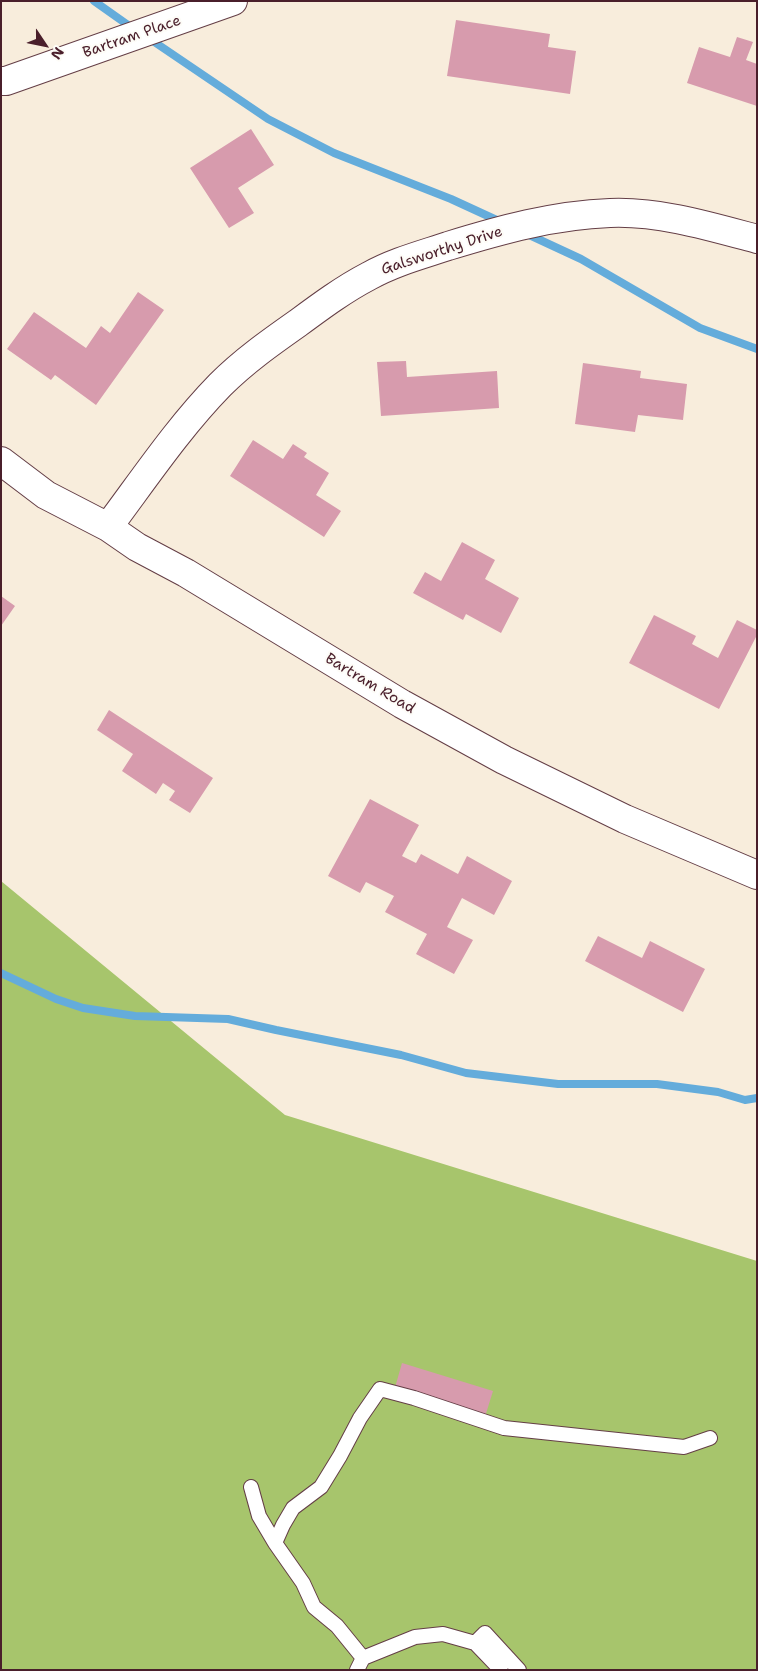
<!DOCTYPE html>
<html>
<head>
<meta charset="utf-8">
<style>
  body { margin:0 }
  #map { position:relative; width:758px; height:1671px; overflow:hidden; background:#f8eddc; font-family:"Shantell Sans",sans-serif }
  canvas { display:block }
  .frame { position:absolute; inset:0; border:2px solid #4a1f2b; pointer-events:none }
  .north { position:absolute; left:20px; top:20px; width:50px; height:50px; -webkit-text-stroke:4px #fdfcf7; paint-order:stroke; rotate:124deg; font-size:14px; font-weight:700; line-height:20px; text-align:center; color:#4a1f2b }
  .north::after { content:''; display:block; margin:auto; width:18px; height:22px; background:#4a1f2b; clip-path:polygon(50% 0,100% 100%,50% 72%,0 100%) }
</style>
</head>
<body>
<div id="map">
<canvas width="758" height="1671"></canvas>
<div class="frame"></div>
<div class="north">N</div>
</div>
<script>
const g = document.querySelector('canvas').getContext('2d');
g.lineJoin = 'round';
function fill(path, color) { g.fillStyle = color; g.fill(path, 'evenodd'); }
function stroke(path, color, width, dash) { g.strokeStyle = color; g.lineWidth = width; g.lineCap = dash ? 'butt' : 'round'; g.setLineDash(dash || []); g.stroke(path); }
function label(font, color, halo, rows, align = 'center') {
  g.font = font + ' "Shantell Sans",sans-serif'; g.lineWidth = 4; g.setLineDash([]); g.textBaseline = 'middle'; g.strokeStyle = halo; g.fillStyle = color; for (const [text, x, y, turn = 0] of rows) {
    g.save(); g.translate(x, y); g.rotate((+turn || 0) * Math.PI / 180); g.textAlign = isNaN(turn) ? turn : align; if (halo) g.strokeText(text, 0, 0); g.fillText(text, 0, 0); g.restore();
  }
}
fill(new Path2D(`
  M1,881L285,1115L757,1261V1670H1Z`), '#a7c56c');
stroke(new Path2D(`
  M94,1L135,30
  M147,37L268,119L334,153L451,199L501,222
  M525,233L581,259L700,328L757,349
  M1,973L56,999L83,1008L135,1016L228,1019L276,1030L401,1055L466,1073L558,1084H657L718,1092L745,1100L757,1098`), '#64acdb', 8);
fill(new Path2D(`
  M456,20L550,34L548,47L576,51L570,94L447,76Z
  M737,37L753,42L746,60L757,64V106L687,83L699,47L730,57Z
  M251,129L274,165L238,188L254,213L229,228L190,168Z
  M138,292L164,310L96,405L55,375L51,380L7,349L34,312L86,348L101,326L110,333Z
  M406,361L407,377L497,371L499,408L381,416L377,362Z
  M583,363L641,371L640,378L687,384L683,420L638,415L635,432L575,424Z
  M253,440L283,459L293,444L307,453L304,457L329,473L316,495L341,511L324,537L230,476Z
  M462,542L495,560L485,579L519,598L501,633L466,614L463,620L413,593L425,572L441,581Z
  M1,596L15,606L1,626Z
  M654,615L696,636L692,644L718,658L737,620L757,630V635L719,709L629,663Z
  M109,710L213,778L190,813L169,800L175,791L163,783L156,794L122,771L133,754L97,730Z
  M370,799L419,825L402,856L416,863L421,854L458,874L467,856L512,881L494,915L462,898L447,927L473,940L454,974L416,954L427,934L385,912L394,896L366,882L360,893L328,876Z
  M598,936L642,958L650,941L705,969L683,1012L585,961Z
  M402,1363L493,1391L484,1420L394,1391Z`), '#d79bad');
const service = new Path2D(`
  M251,1487L259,1516L275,1543
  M475,1643L485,1633L519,1670
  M363,1658L415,1637L443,1634L475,1643L501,1670
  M357,1670L363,1658L337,1626L314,1607L303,1583L275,1543L283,1525L293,1508L321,1487L340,1456L360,1418L380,1389L414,1398L504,1428L684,1447L710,1438`);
const minor = new Path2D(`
  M1,81H6L233,1
  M1,461L46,495L108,527L137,547L186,573L402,704L504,760L625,819L757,875
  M108,527C144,479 178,428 220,385C244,361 271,342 298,323C321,306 344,289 369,276C394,262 421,255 448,246C500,230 554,215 610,213C659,211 709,226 757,239`);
stroke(service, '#643e46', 16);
stroke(minor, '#643e46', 30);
stroke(service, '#fff', 14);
stroke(minor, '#fff', 28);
label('15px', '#4a1f2b', '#fdfcf7', [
  ["Bartram Place",132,37,-19],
  ["Galsworthy Drive",442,251,-18],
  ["Bartram Road",370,684,31]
]);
</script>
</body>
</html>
